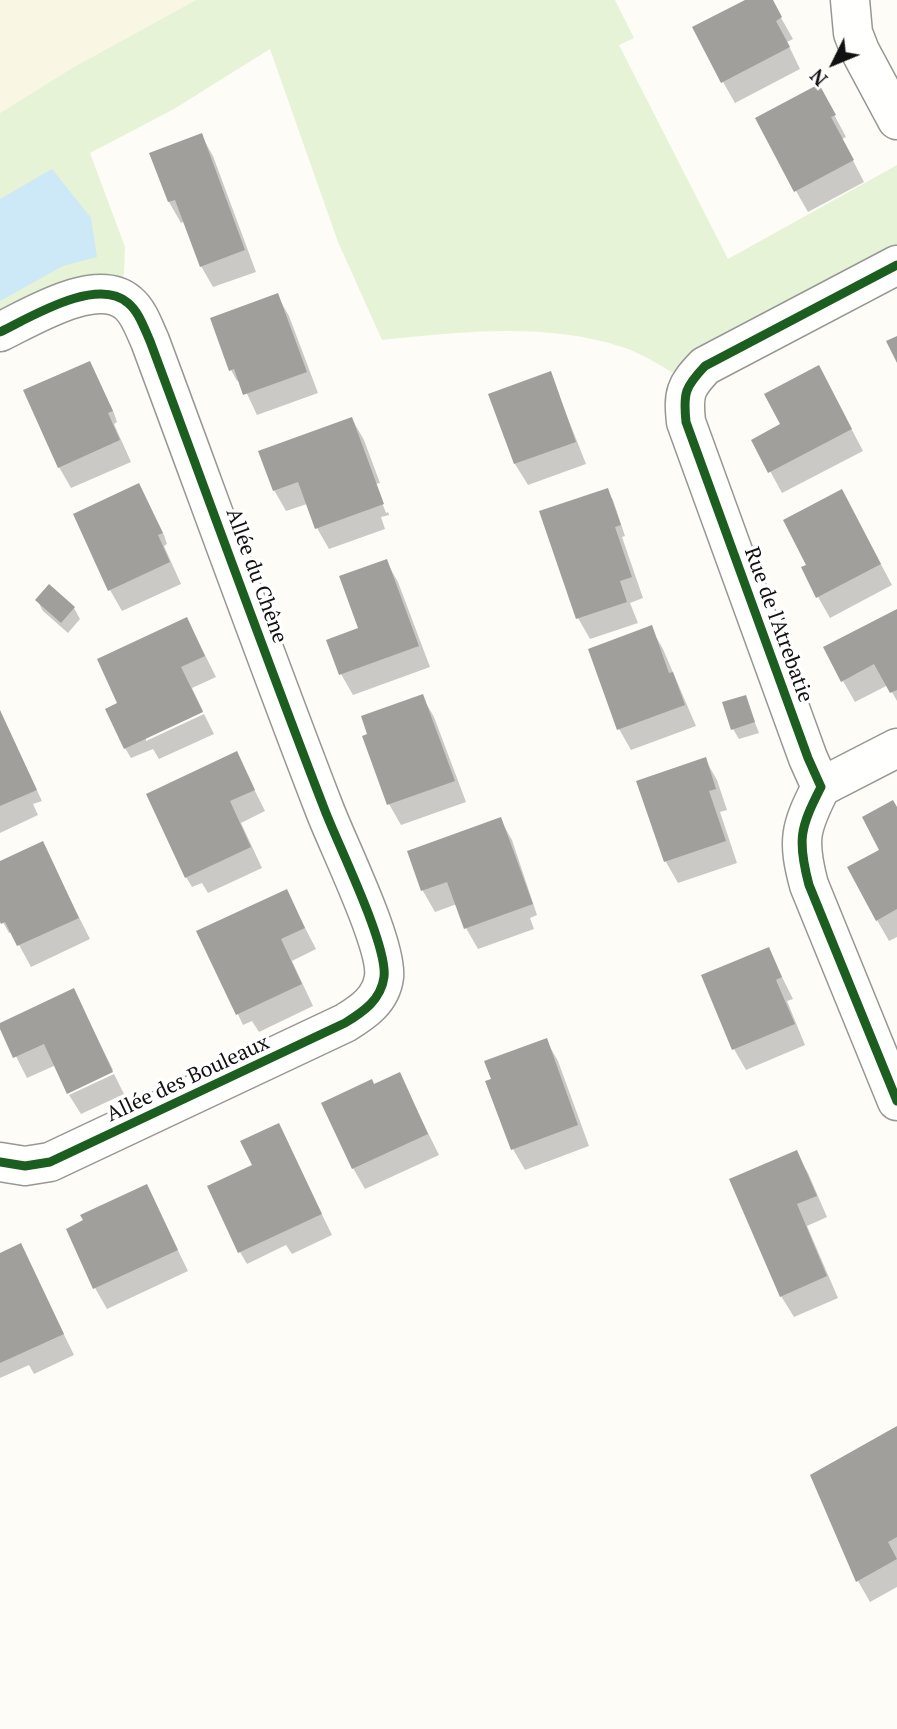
<!DOCTYPE html>
<html>
<head>
<meta charset="utf-8">
<style>
  body { margin:0 }
  #map { position:relative; width:897px; height:1729px; overflow:hidden; background:#fdfcf7; font-family:"PT Serif",serif }
  canvas { display:block }
  .north { position:absolute; left:799px; top:28px; width:70px; height:70px; -webkit-text-stroke:5px #fff; paint-order:stroke; rotate:227deg; font-size:19px; font-weight:700; line-height:28px; text-align:center; color:#111 }
  .north::after { content:''; display:block; margin:auto; width:24px; height:32px; background:#111; clip-path:polygon(50% 0,100% 100%,50% 72%,0 100%) }
</style>
</head>
<body>
<div id="map">
<canvas width="897" height="1729"></canvas>
<div class="north">N</div>
</div>
<script>
const g = document.querySelector('canvas').getContext('2d');
g.lineJoin = 'round';
function fill(path, color) { g.fillStyle = color; g.fill(path, 'evenodd'); }
function stroke(path, color, width, dash) { g.strokeStyle = color; g.lineWidth = width; g.lineCap = dash ? 'butt' : 'round'; g.setLineDash(dash || []); g.stroke(path); }
function label(font, color, halo, rows, align = 'center') {
  g.font = font + ' "PT Serif",serif'; g.lineWidth = 7; g.setLineDash([]); g.textBaseline = 'middle'; g.strokeStyle = halo; g.fillStyle = color; for (const [text, x, y, turn = 0] of rows) {
    g.save(); g.translate(x, y); g.rotate((+turn || 0) * Math.PI / 180); g.textAlign = isNaN(turn) ? turn : align; if (halo) g.strokeText(text, 0, 0); g.fillText(text, 0, 0); g.restore();
  }
}
fill(new Path2D(`
  M0,0H196L72,68L0,113Z`), '#f9f7e4');
fill(new Path2D(`
  M196,0H615L634,38L619,45L728,259L897,165V265L689,382C668,371 645,354 622,347C545,322 461,332 382,340L338,242L270,49L174,109L90,153L125,247L124,273L117,295L0,332V113L72,68Z`), '#e7f3d7');
fill(new Path2D(`
  M52,169L91,218L97,257L63,266L0,301V199Z`), '#cde8f7');
fill(new Path2D(`
  M748,0H771L793,39L787,42L800,69L735,103L723,82Z
  M830,107L846,137L842,139L864,182L808,212L796,191Z
  M201,135L213,156L256,272L213,287L201,266L185,221L181,223L169,202L151,154Z
  M277,295L289,316L318,393L257,415L240,379L237,381L231,370Z
  M89,363L114,413L117,422L114,424L131,462L71,488L59,467L26,391Z
  M550,373L586,464L528,485L515,464L490,395Z
  M830,388L863,451L782,493L753,440L782,425Z
  M352,419L364,440L380,483L375,484L386,513L388,512L389,515L381,517L385,529L329,549L317,528L307,504L286,511L274,490Z
  M138,485L164,535L167,544L164,546L181,584L122,611L110,590Z
  M607,490L613,500L625,536L622,537L643,598L630,603L638,623L590,639L578,618Z
  M853,512L892,585L830,618L818,597L808,565Z
  M386,561L398,582L430,667L353,695L341,674Z
  M37,600L74,608L80,619L68,633L43,611Z
  M897,611V701L888,685L855,702L843,681Z
  M187,619L216,677L192,688L203,711L146,737V741L204,714L214,734L159,759L153,749L131,758L125,748L120,704Z
  M651,628L663,649L696,726L631,750L619,729Z
  M422,696L434,717L466,802L401,825L389,804L375,768Z
  M745,697L759,733L739,739L733,729Z
  M0,713L42,801L33,804L38,815L0,833Z
  M236,753L265,811L241,823L262,868L208,893L202,883L192,887L186,877Z
  M705,759L717,780L727,810L720,812L737,863L678,883L666,862L638,782Z
  M897,810V937L889,941L877,920L881,850Z
  M500,819L512,840L537,915L530,918L534,929L478,949L466,928L457,904L435,912L423,891L409,852Z
  M42,844L90,939L31,967L12,932L9,933L0,917V863Z
  M286,891L316,949L292,961L313,1006L259,1032L252,1021L243,1025L199,932Z
  M768,949L793,999L787,1001L805,1045L746,1070L734,1049Z
  M74,991L113,1070L68,1092L56,1065L27,1078L0,1025Z
  M546,1040L558,1061L589,1146L525,1170L513,1149Z
  M114,1074L124,1094L81,1114L69,1095Z
  M399,1074L439,1155L365,1189L353,1168L373,1086Z
  M278,1125L332,1235L292,1254L286,1245L247,1264L240,1252L255,1166Z
  M796,1152L808,1173L827,1217L807,1226L838,1298L794,1317L781,1296Z
  M147,1187L188,1271L107,1309L95,1288Z
  M20,1245L74,1355L34,1374L29,1365L0,1378V1255Z
  M897,1428V1587L870,1602L858,1581Z`), '#0003');
fill(new Path2D(`
  M745,0H773L782,17L776,21L790,47L721,83L692,27Z
  M819,84L836,115L831,117L854,160L794,192L755,118Z
  M202,133L245,250L200,267L175,200L168,202L149,153Z
  M278,293L307,372L243,395L234,369L229,371L210,318Z
  M897,336V363L886,341Z
  M90,361L113,411L108,413L120,440L58,468L23,390Z
  M819,365L852,429L768,473L751,440L780,424L764,394Z
  M551,371L576,442L514,464L488,394Z
  M352,417L384,504L315,529L298,482L273,491L258,451Z
  M139,483L163,533L158,535L170,562L108,591L73,514Z
  M608,488L621,525L615,527L632,577L620,581L627,602L576,619L539,511Z
  M842,489L881,564L816,598L801,567L806,565L783,520Z
  M387,559L419,646L339,675L326,640L358,628L339,576Z
  M49,584L75,607L61,623L35,600Z
  M897,609V690L890,693L874,664L841,682L823,647Z
  M187,617L205,656L181,667L203,712L124,749L105,709L117,703L97,659Z
  M652,625L669,673L673,672L685,705L617,730L588,649Z
  M423,694L455,781L387,805L362,736L367,734L361,716Z
  M746,695L755,722L731,730L722,702Z
  M0,710L37,790L0,806Z
  M237,751L255,790L230,801L251,847L185,878L146,794Z
  M706,757L716,789L709,791L726,841L664,862L636,781Z
  M893,800L897,807V909L876,921L847,867L879,850L862,817Z
  M501,817L533,904L464,929L447,882L421,891L407,851Z
  M43,841L79,918L17,946L5,922L1,924L0,922V861Z
  M287,889L305,928L281,939L302,984L236,1015L196,931Z
  M769,947L782,977L776,980L795,1024L732,1050L701,975Z
  M74,988L113,1072L67,1094L44,1044L13,1058L0,1029V1023Z
  M547,1038L578,1125L511,1150L485,1081L491,1079L484,1061Z
  M400,1072L428,1134L352,1169L321,1103L372,1079L374,1084Z
  M279,1123L322,1214L238,1253L207,1186L252,1165L240,1141Z
  M797,1150L817,1196L797,1204L827,1276L780,1297L729,1179Z
  M147,1184L178,1250L93,1289L66,1229L83,1220L80,1215Z
  M21,1243L64,1334L0,1363V1253Z
  M897,1426V1537L888,1542L897,1559L856,1582L810,1475Z`), '#a19f9c');
const street = new Path2D(`
  M850,0L853,33L860,51L897,120
  M897,265L705,366C685,387 683,393 686,422L808,758L821,787C800,828 797,840 809,885L897,1101
  M0,332C31,317 97,276 128,303C139,312 144,328 150,341C208,497 264,653 324,808C337,843 388,945 384,977C381,1000 363,1012 345,1023L50,1162L25,1166L0,1162
  M821,787L897,748`);
stroke(street, '#979795', 41);
stroke(street, '#fffffe', 38);
stroke(new Path2D(`
  M897,265L705,366C685,387 683,393 686,422L808,758L821,787C800,828 797,840 809,885L897,1101
  M0,332C31,317 97,276 128,303C139,312 144,328 150,341C208,497 264,653 324,808C337,843 388,945 384,977C381,1000 363,1012 345,1023L50,1162L25,1166L0,1162`), '#1b5e20', 9);
label('21px', '#111', '#fff', [
  ["Allée du Chêne",256,576,70],
  ["Rue de l'Atrebatie",778,625,70],
  ["Allée des Bouleaux",188,1079,-25]
]);
</script>
</body>
</html>
